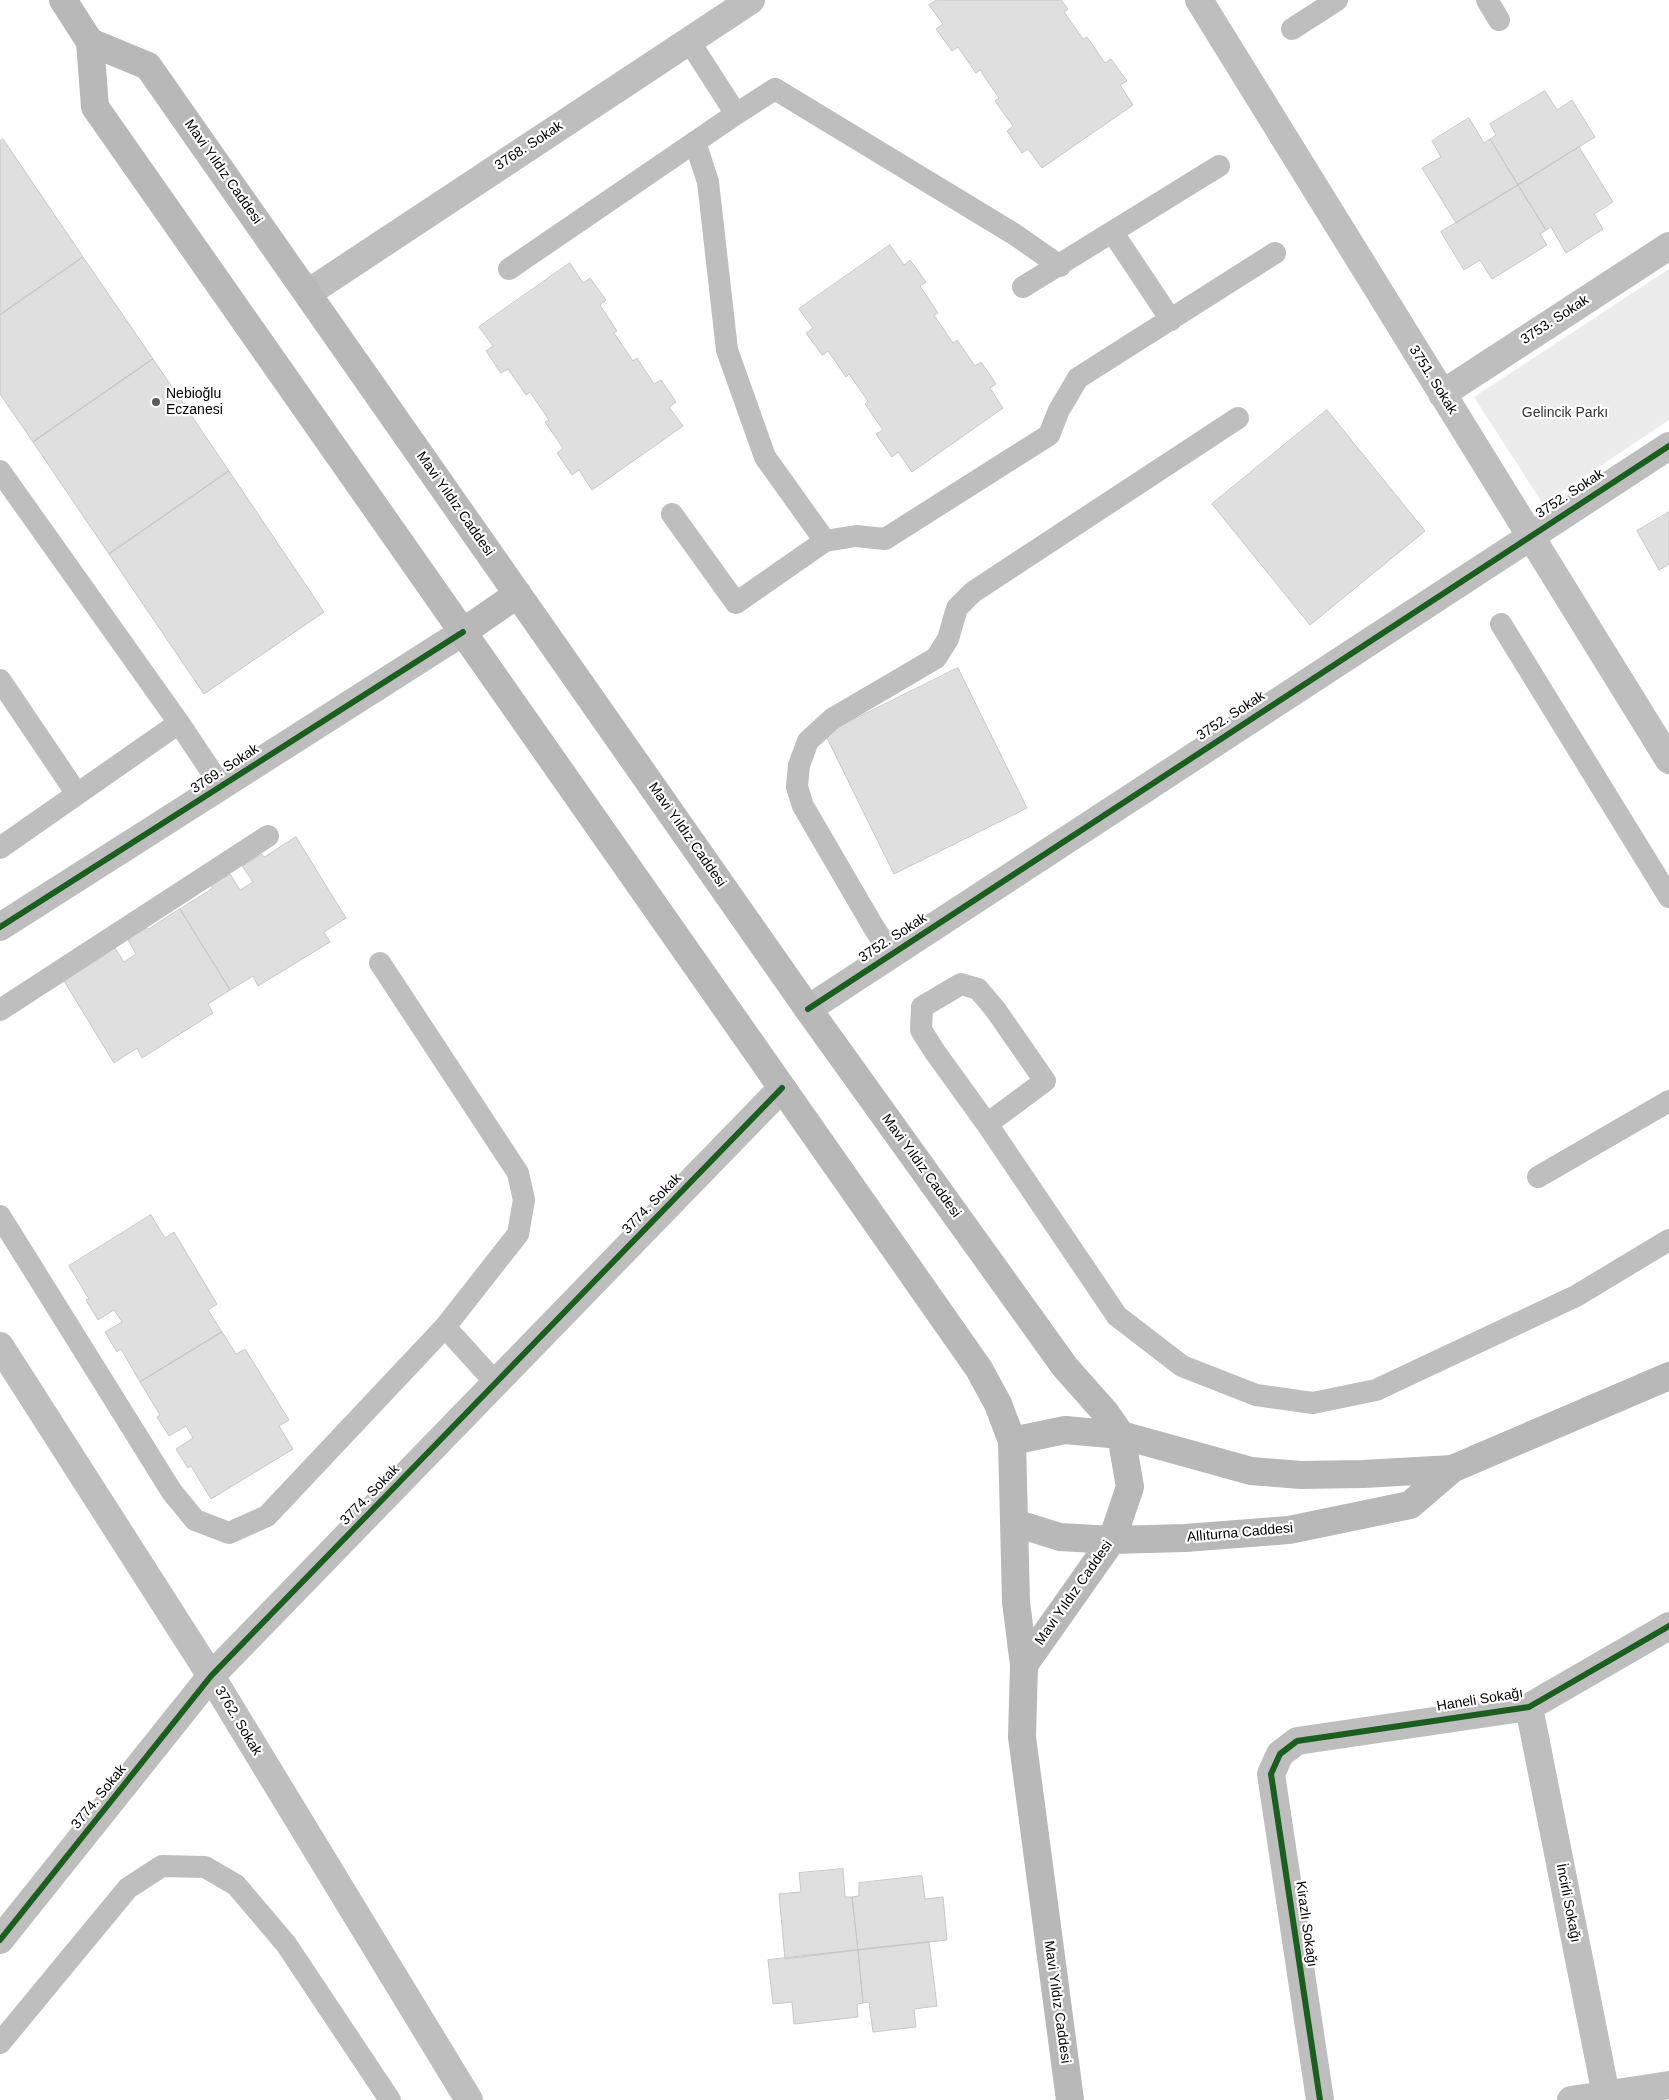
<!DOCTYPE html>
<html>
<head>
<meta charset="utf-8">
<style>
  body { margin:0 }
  canvas { display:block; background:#fff }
</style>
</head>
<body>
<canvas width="1669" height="2100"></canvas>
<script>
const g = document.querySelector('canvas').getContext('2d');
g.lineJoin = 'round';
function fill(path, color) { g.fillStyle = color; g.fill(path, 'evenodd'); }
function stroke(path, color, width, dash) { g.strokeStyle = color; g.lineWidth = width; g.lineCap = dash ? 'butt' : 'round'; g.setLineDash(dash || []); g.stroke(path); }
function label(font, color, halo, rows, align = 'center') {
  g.font = font + ' Arial,sans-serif'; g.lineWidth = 4.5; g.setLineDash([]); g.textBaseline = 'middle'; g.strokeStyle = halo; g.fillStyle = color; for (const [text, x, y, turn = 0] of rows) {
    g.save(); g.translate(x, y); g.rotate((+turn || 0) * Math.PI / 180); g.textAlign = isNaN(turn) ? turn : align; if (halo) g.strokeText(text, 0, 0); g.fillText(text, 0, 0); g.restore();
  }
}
fill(new Path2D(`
  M1669,269V420L1543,504L1474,397Z`), '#ececec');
const building = new Path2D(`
  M937,0H1061L1068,9L1064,12L1083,39L1087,37L1105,63L1111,59L1127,81L1120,85L1133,105L1042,168L1028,149L1022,153L1007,131L1013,126L995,101L999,98L980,70L976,73L958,47L952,51L936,29L943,24L929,5Z
  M1545,91L1557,110L1572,100L1595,137L1518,185L1490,139L1496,135L1490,124Z
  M1469,118L1484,143L1490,139L1518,185L1456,223L1422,168L1441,157L1432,141Z
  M3,139L83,257L0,315V141Z
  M1579,147L1613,202L1594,214L1603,229L1566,253L1551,227L1546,230L1518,185Z
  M1518,185L1546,230L1540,234L1547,245L1492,279L1480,260L1464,270L1441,232Z
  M890,245L904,265L910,260L926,282L920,286L938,313L934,315L953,343L957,340L975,366L981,362L996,384L990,388L1003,408L912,472L898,452L892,457L876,434L883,430L865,404L868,401L849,374L846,377L828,351L822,355L806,333L813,328L799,309Z
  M83,257L153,359L33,442L0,394V315Z
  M570,263L583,283L590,278L606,300L600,305L617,331L614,333L633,361L637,358L654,384L661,380L676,402L669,407L683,426L592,490L579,470L572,475L557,453L563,448L545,422L549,420L530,392L526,395L508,369L501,373L486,351L493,346L479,327Z
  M153,359L229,471L109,554L33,442Z
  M1327,410L1425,531L1310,625L1212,504Z
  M229,471L324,612L204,694L109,554Z
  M1669,512V564L1659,570L1637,531Z
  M958,668L1027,808L894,874L825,734Z
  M296,837L346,918L324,932L330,942L258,986L253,976L230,990L180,909L213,888L211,885L230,874L240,890L253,882L242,866L262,854L264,857Z
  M180,909L230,990L208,1004L213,1013L142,1058L137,1048L114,1063L64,981L113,945L124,962L136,954L127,938L145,926L148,929Z
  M151,1215L165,1238L174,1232L217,1304L208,1310L222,1332L140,1382L121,1349L117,1352L105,1332L122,1322L114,1310L98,1320L86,1300L89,1299L69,1266Z
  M222,1332L236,1354L245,1349L289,1420L279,1426L293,1449L211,1499L191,1466L188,1468L176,1449L193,1438L186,1426L169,1436L157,1417L160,1415L140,1382Z
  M843,1869L845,1897H852L858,1950L785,1959L779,1894L801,1892L799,1873Z
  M922,1876L925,1899L943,1897L947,1940L858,1950L852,1897L859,1896V1883Z
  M929,1942L937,2006L914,2009L916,2027L873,2032L869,2002L863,2003L858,1950Z
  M858,1950L863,2003L857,2004L858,2017L794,2024L792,2002L773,2004L768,1960Z`);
fill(building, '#dfdfdf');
stroke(building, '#c7c7c7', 1);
stroke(new Path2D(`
  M1487,0L1499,20
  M1292,29L1337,0
  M736,114L775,89L1014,234L1060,266
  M695,142L708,182L727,350L765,457L825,541
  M1113,233L1171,320
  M509,269L736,114L689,41
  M1023,287L1219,166
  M0,471L179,723L221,786
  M672,514L736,603L825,541L856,536L885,539L1049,435L1059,410L1078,378L1275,253
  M1501,624L1669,897
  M0,680L77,794
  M0,848L179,723
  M891,954L873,926L803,806L797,787L799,765L808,741L832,719L936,658L948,639L957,608L973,592L1238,418
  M0,1010L268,836
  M987,1124L1045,1081L995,1009L978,989L961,984L922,1007L921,1030L935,1052L987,1124L1117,1316L1182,1366L1256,1395L1313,1403L1376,1390L1576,1296L1669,1240
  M1538,1177L1669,1101
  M0,1216L172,1492L195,1520L229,1533L267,1516L445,1327L518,1234L524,1200L518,1173L380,963
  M445,1327L496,1383
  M0,2043L128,1888L162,1866L205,1867L236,1885L286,1944L390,2100`), '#bebebe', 22);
stroke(new Path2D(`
  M1199,0L1669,760
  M308,293L751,0
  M1442,394L1669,246
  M0,927L463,632
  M808,1009L1669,446
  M0,1346L211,1676L469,2100
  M1529,1707L1607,2100
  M0,1940L211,1676L782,1088
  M1320,2100L1271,1774L1280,1754L1297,1741L1529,1707L1669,1626
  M1571,2100L1669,2085`), '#bebebe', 28);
stroke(new Path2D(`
  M63,0L90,42
  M463,632L518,594
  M1012,1441L1065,1430L1121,1435L1251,1471L1301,1475L1363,1474L1452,1469L1410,1505L1289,1530L1185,1538L1112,1540L1060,1537L1015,1523
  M1452,1469L1669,1376
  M1024,1665L1112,1540L1130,1487L1121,1435L1105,1412L1065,1367L808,1009L148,66L90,42L95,107L979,1369L998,1404L1012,1441L1016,1602L1024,1665L1022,1737L1070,2100`), '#b8b8b8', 28);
stroke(new Path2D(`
  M0,927L463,632
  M808,1009L1669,446
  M0,1940L211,1676L782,1088
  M1320,2100L1271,1774L1280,1754L1297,1741L1529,1707L1669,1626`), '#1b5e20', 6);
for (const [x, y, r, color] of [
  [156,402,5,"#595959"]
]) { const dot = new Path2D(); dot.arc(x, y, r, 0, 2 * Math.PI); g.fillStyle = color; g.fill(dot); stroke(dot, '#fff', 2); }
label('14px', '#000', '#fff', [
  ["3768. Sokak",529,146,-33],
  ["Mavi Yıldız Caddesi",223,172,55],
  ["3753. Sokak",1555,320,-33],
  ["3751. Sokak",1433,380,58],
  ["3752. Sokak",1570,494,-33],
  ["Mavi Yıldız Caddesi",455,504,55],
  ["3752. Sokak",1231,716,-33],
  ["3769. Sokak",225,769,-33],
  ["Mavi Yıldız Caddesi",687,835,55],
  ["3752. Sokak",893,938,-33],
  ["Mavi Yıldız Caddesi",921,1166,54],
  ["3774. Sokak",652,1204,-46],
  ["3774. Sokak",370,1495,-46],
  ["Allıturna Caddesi",1240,1533,-5],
  ["Mavi Yıldız Caddesi",1074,1593,-55],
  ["Haneli Sokağı",1480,1700,-9],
  ["3762. Sokak",238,1721,59],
  ["3774. Sokak",99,1797,-51],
  ["İncirli Sokağı",1568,1903,79],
  ["Kirazlı Sokağı",1306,1924,82],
  ["Mavi Yıldız Caddesi",1057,2002,82]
]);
label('14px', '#000', '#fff', [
  ["Nebioğlu",166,394],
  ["Eczanesi",166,410]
], 'left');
label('14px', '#333', '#fff', [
  ["Gelincik Parkı",1565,413]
]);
</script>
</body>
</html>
